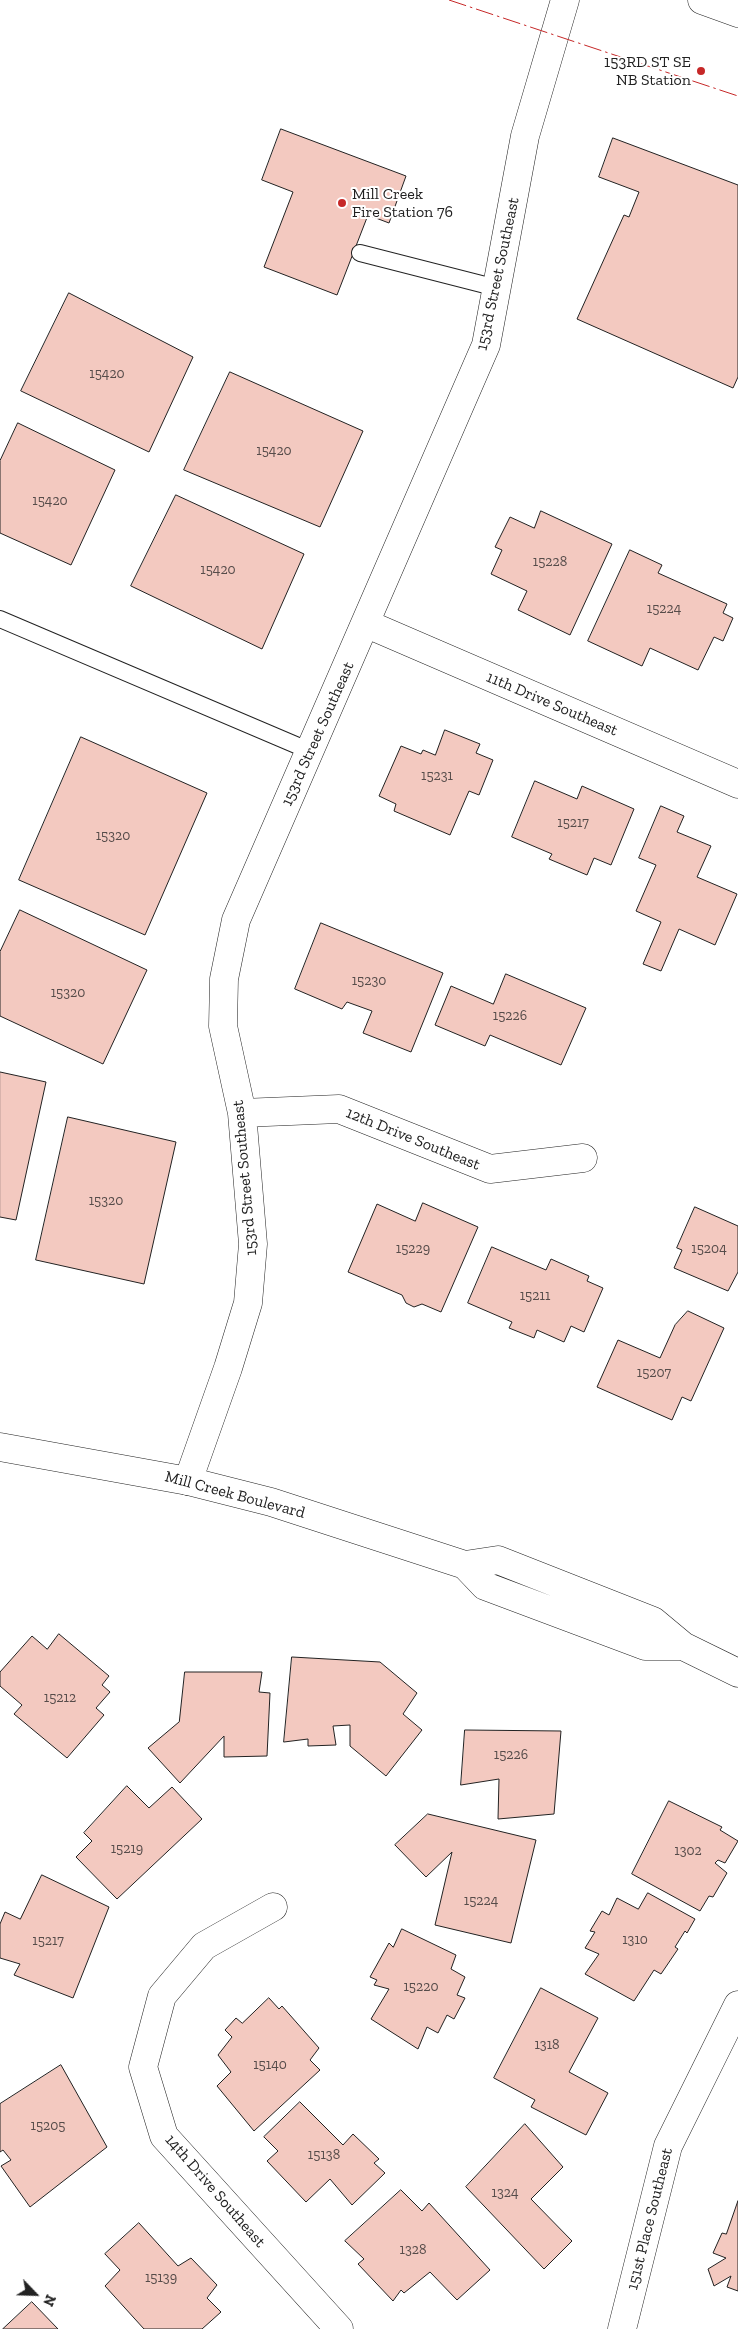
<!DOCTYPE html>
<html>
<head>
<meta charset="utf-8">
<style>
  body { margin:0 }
  #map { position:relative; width:738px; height:2329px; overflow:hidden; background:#fff; font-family:"Zilla Slab",serif }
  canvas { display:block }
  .north { position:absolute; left:10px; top:2269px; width:50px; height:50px; -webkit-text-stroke:4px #fff; paint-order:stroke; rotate:114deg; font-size:14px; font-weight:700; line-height:20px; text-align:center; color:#222 }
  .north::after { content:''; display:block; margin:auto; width:18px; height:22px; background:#222; clip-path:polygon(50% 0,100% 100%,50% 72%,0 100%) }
</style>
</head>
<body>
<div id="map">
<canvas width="738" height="2329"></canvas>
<div class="north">N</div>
</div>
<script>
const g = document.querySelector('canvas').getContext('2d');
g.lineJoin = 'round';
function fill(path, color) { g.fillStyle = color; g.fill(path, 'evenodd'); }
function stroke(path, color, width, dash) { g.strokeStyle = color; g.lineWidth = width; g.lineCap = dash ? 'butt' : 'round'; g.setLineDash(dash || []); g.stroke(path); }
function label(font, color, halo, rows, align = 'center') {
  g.font = font + ' "Zilla Slab",serif'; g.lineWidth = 4; g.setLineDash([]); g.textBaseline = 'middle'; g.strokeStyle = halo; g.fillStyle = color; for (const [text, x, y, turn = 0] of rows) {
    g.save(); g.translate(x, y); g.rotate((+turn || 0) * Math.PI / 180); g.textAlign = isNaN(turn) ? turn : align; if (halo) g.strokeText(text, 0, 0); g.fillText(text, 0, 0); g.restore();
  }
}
const building = new Path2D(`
  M281,129L406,176L389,223L368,215L337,295L264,267L293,192L262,180Z
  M613,138L738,185V377L733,388L577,319L624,215L629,217L639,192L599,177Z
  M69,293L193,357L149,452L21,391Z
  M230,372L363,431L320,527L184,470Z
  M18,423L115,470L71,565L0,533V461Z
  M176,495L304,554L262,649L131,586Z
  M541,511L612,544L570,635L518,610L527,591L491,574L502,550L495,547L510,517L534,528Z
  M630,550L662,565L658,573L727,604L723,613L733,618L723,641L714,637L698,670L650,648L642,666L588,641Z
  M445,730L480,744L476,753L493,760L479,795L469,791L450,835L394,811L396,804L379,796L401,746L421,754L423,750L435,755Z
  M81,737L207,793L145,935L19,880Z
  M535,781L577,799L582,786L634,809L611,865L594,858L587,875L549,859L552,854L512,837Z
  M661,806L684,816L677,832L711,846L697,877L737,894L715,945L679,929L661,971L643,964L661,922L636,911L656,865L639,858Z
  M20,910L147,970L103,1064L0,1016V952Z
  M321,923L443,973L411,1052L363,1033L372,1011L347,1002L342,1009L295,989Z
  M506,974L586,1008L561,1065L490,1035L485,1046L435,1025L451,986L493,1004Z
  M0,1072L46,1082L16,1220L0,1217Z
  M68,1117L176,1142L144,1284L36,1260Z
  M423,1203L478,1227L441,1312L422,1304L414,1307L406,1303L402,1295L348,1272L377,1204L415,1221Z
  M695,1207L738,1226V1272L728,1291L674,1268L682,1250L677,1248Z
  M492,1247L546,1270L551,1259L589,1276L587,1281L603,1288L584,1332L571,1326L564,1342L537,1330L534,1338L509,1328L512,1322L468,1303Z
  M688,1311L724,1328L691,1401L682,1397L672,1420L597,1387L618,1340L660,1358L675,1325Z
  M59,1634L109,1676L102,1685L110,1692L96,1708L104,1715L67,1758L14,1714L22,1705L0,1686V1672L32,1636L47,1649Z
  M292,1657L380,1662L417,1693L403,1714L422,1730L386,1776L350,1746V1725L333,1726L336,1745L308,1746V1739L284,1742Z
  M185,1672H262L259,1692L270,1693L267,1756L224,1757V1736L180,1783L148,1748L179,1722Z
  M465,1730L561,1731L554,1814L498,1819L499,1779L461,1785Z
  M127,1786L149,1808L172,1787L202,1819L117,1899L76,1857L92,1841L84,1833Z
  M669,1801L722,1827L720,1830L738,1841L725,1863L718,1860L715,1863L727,1873L713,1897L709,1896L700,1911L632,1874Z
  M428,1814L536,1840L511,1943L435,1925L452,1852L426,1877L395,1845Z
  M42,1875L109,1907L73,1998L14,1975L20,1964L0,1958V1924L5,1912L20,1919Z
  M648,1893L695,1919L687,1933L685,1931L675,1947L678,1949L661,1974L654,1970L634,2001L585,1974L599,1954L585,1948L595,1932L590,1931L602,1911L609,1915L617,1898L638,1909Z
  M402,1929L456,1955L451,1969L465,1977L457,1995L465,1998L454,2019L447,2015L438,2033L427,2027L418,2049L371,2019L389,1989L374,1985L377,1980L370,1977L389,1943L393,1947Z
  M541,1988L598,2018L569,2072L608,2093L586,2135L531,2107L535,2100L494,2078Z
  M269,1998L279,2009L282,2006L319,2048L310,2060L320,2070L254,2131L217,2086L231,2072L218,2055L232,2037L225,2030L236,2018L242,2023Z
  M61,2065L107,2147L30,2207L1,2166L11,2160L3,2150L0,2152V2104Z
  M300,2102L343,2145L353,2134L379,2159L374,2163L385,2173L352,2205L330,2179L306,2202L267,2161L278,2151L264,2137Z
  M525,2124L563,2167L531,2199L572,2241L544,2269L466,2187Z
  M401,2190L422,2211L429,2203L490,2270L457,2300L430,2272L404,2293L401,2290L393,2301L358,2264L364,2259L345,2241Z
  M738,2201V2291L727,2287L731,2276L714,2286L708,2269L726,2258L713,2253L722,2233L726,2234Z
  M139,2223L178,2266L191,2258L217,2285L207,2298L221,2312L202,2329H144L105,2286L120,2270L105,2254Z
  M32,2302L58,2329H3Z`);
fill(building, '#f3c9c0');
stroke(building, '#222', 1);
const service = new Path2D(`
  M360,253L497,288
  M0,619L310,751`);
const minor = new Path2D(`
  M367,624L738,784
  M242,1113L339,1109L490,1169L583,1158
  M188,1481L228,1368L248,1303L253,1244L242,1113L223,1026L224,979L236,920L486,345L525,136L565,0
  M273,1907L204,1946L162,1996L143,2067L164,2136L339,2329
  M622,2329L668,2146L738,2005`);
const tertiary = new Path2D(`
  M0,1447L188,1481L271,1502L465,1565L498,1560L653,1621L683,1646L738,1673
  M465,1565L485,1586L645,1646H683`);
const primary = new Path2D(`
  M702,0L738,13`);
stroke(service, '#222', 18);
stroke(minor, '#222', 29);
stroke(tertiary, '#222', 29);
stroke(primary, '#222', 29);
stroke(service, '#fff', 16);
stroke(minor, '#fff', 28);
stroke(tertiary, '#fff', 28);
stroke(primary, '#fff', 28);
stroke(new Path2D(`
  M449,0L738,96`), '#c62828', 1, [18, 4, 2.5, 4]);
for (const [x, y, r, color] of [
  [701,71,5,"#c62828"],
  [342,203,5,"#c62828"]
]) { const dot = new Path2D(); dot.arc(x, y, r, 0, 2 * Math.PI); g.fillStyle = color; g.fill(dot); stroke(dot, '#fff', 2); }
label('14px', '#564c4a', null, [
  ["15420",107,374],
  ["15420",274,451],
  ["15420",50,501],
  ["15228",550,562],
  ["15420",218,570],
  ["15224",664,609],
  ["15231",437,776],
  ["15217",573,823],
  ["15320",113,836],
  ["15230",369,981],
  ["15320",68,993],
  ["15226",510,1016],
  ["15320",106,1201],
  ["15229",413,1249],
  ["15204",709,1249],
  ["15211",535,1296],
  ["15207",654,1373],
  ["15212",60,1698],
  ["15226",511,1755],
  ["15219",127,1849],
  ["1302",688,1851],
  ["15224",481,1901],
  ["1310",635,1940],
  ["15217",48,1941],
  ["15220",421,1987],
  ["1318",547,2045],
  ["15140",270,2065],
  ["15205",48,2126],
  ["15138",324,2155],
  ["1324",505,2193],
  ["1328",413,2250],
  ["15139",161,2278]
]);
label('16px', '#222', '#fff', [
  ["153RD ST SE",691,62],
  ["NB Station",691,80],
  ["Mill Creek",352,194,"left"],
  ["Fire Station 76",352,212,"left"]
], 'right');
label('16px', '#222', '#fff', [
  ["153rd Street Southeast",498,274,-78],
  ["11th Drive Southeast",552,704,23],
  ["153rd Street Southeast",318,734,-66],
  ["12th Drive Southeast",413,1139,22],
  ["153rd Street Southeast",245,1178,-95],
  ["Mill Creek Boulevard",235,1495,15],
  ["14th Drive Southeast",215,2191,49],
  ["151st Place Southeast",650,2219,-76]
]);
</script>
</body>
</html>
